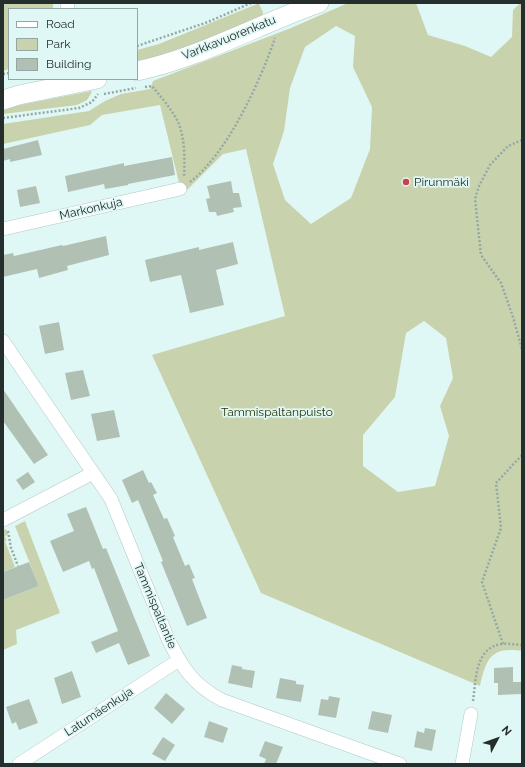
<!DOCTYPE html>
<meta charset="utf-8">
<style>
body{margin:0}
#map{position:relative;width:525px;height:767px;overflow:hidden;background:#e0f8f5;font-family:Raleway,sans-serif}
canvas{display:block}
.frame{position:absolute;inset:0;border:4px solid #252e2c;pointer-events:none}
.legend{position:absolute;left:8px;top:8px;width:130px;height:72px;box-sizing:border-box;background:#e0f8f5;border:1px solid #95a7a5;margin:0;padding:5px 7px;list-style:none;font-size:12px;color:#252e2c}
.legend li{display:flex;align-items:center;gap:8px;height:20px}
.legend b{width:20px;border:1px solid #95a7a5}
.north{position:absolute;left:477px;top:719px;width:40px;height:40px;-webkit-text-stroke:3px #e0f8f5;paint-order:stroke;rotate:49deg;font-size:11px;font-weight:700;line-height:16px;text-align:center;color:#252e2c}
.north::after{content:'';display:block;margin:auto;width:14px;height:18px;background:#252e2c;clip-path:polygon(50% 0,100% 100%,50% 72%,0 100%)}
</style>
<div id="map">
<canvas width="525" height="767"></canvas>
<div class="frame"></div>
<ul class="legend">
<li><b style="height:5px;background:#fff"></b>Road</li>
<li><b style="height:11px;background:#c8d3ad"></b>Park</li>
<li><b style="height:11px;background:#b0c1b4"></b>Building</li>
</ul>
<div class="north">N</div>
</div>
<script>
const ctx = document.querySelector('canvas').getContext('2d');
ctx.lineJoin = 'round';
function fillPath(path, color) { ctx.fillStyle = color; ctx.fill(path, 'evenodd'); }
function strokePath(path, color, width, dash) { ctx.strokeStyle = color; ctx.lineWidth = width; ctx.lineCap = dash ? 'butt' : 'round'; ctx.setLineDash(dash || []); ctx.stroke(path); }
function write(font, color, halo, rows, align = 'center') {
  ctx.font = font + ' Raleway,sans-serif'; ctx.lineWidth = 3.5; ctx.setLineDash([]); ctx.textBaseline = 'middle'; ctx.strokeStyle = halo; ctx.fillStyle = color; for (const [text, x, y, turn = 0] of rows) {
    ctx.save(); ctx.translate(x, y); ctx.rotate((+turn || 0) * Math.PI / 180); ctx.textAlign = isNaN(turn) ? turn : align; if (halo) ctx.strokeText(text, 0, 0); ctx.fillText(text, 0, 0); ctx.restore();
  }
}
fillPath(new Path2D(`
 M3,3H53V9H9V69L3,71Z
 M348,3H416L428,35L465,46L491,57L512,37L513,10L520,3H522V651C491,646 486,659 480,686L261,593L152,355L285,316L246,149L223,154L182,195L160,105L102,115L90,125L3,144V124L89,111L105,101L121,94L150,89L153,81L291,28ZM336,26L355,36L353,67L372,107L370,149L351,198L311,224L285,200L273,164L284,131L290,88L305,47ZM424,321L446,338L453,378L440,406L449,436L435,486L398,492L363,466V435L395,397L406,333Z
 M257,4H259L263,12L262,16L187,47L160,56L137,61V50L159,44Z
 M91,91L92,92L87,100L77,105L3,114V110L10,107Z
 M25,521L60,613L16,630L17,644L3,650V600L39,586L15,526Z
 M6,529L8,535L5,536L7,541H5L15,567L3,572V530Z`), '#c8d3ad');
fillPath(new Path2D(`
 M38,140L42,155L10,162V159L3,161V149Z
 M172,157L175,175L128,184V185L105,189L104,184L68,192L65,176L124,163V166Z
 M231,181L233,193H239L242,207L233,208L234,212L217,216L216,212H209L206,199L210,198L207,186Z
 M36,186L40,203L20,207L17,190Z
 M106,236L109,255L67,266L68,270L39,278L37,269L3,277V255L13,253L14,256L62,245L63,246Z
 M233,242L238,264L216,270L224,305L190,313L181,275L150,282L145,260L199,247V250Z
 M59,322L64,350L45,354L39,326Z
 M83,370L90,396L71,400L65,373Z
 M3,389L48,455L34,464L3,421Z
 M114,410L120,437L97,441L91,414Z
 M143,470L149,483L151,482L157,493L153,495L164,519L167,518L175,536L173,537L185,566L189,564L195,578L192,579L207,618L187,626L170,584L161,562L163,561L138,500L132,503L122,480Z
 M28,472L35,482L23,490L16,480Z
 M86,507L103,549L106,548L150,656L128,665L119,643L96,653L91,642L118,631L94,568L92,569L89,561L63,572L50,541L74,531L67,514Z
 M29,562L39,586L3,600V572Z
 M232,665L242,667V669L255,671L252,688L228,683Z
 M513,667V682H521V694L498,695V683H494V668Z
 M72,671L81,697L62,704L54,678Z
 M280,678L296,681V684L304,685L301,702L276,698Z
 M166,693L185,709L172,724L154,708Z
 M329,696L340,698L336,718L318,715L321,699L328,700Z
 M29,699L38,723L19,730L16,722L12,724L6,707Z
 M372,711L392,715L388,733L368,729Z
 M209,721L228,728L223,743L204,737Z
 M425,728L436,730L432,751L414,747L417,731L424,733Z
 M163,737L175,745L165,761L152,754Z
 M265,741L283,747L276,764H264L266,759L259,756Z`), '#b0c1b4');
const street = new Path2D(`
 M67,3L68,9
 M3,229L180,189
 M3,341L111,499L168,639C182,667 193,685 222,700L400,764
 M3,520L93,473
 M19,764L179,660
 M462,764L471,714`);
const secondary = new Path2D(`
 M137,71C199,58 259,24 319,3
 M3,100L19,95L97,79`);
strokePath(street, '#b0c7c4', 14);
strokePath(secondary, '#b0c7c4', 20);
strokePath(new Path2D(`
 M137,46L208,22L251,3
 M3,74L9,73
 M145,87L152,86C161,97 171,108 178,122C185,138 185,160 184,177
 M104,94L136,88
 M3,118L79,108L92,102L98,94
 M522,140L508,146L490,165L479,186L475,199L481,255L501,283L513,317L522,349
 M190,182C227,154 260,82 275,38
 M8,531L11,548L18,566
 M503,644L482,582L501,528L496,483L522,455
 M473,701C476,680 475,646 503,644C509,643 516,645 522,645`), '#96a8a5', 2.5, [2, 2]);
strokePath(street, '#fff', 13);
strokePath(secondary, '#fff', 19);
for (const [x, y, r, color] of [
 [406,182,4,"#cf3f4b"]
]) { const dot = new Path2D(); dot.arc(x, y, r, 0, 2 * Math.PI); ctx.fillStyle = color; ctx.fill(dot); strokePath(dot, '#e0f8f5', 1.5); }
write('12px', '#252e2c', '#e0f8f5', [
 ["Varkkavuorenkatu",229,38,-22],
 ["Markonkuja",91,209,-13],
 ["Tammispaltantie",155,606,67],
 ["Latumäenkuja",99,712,-33]
]);
write('12px', '#252e2c', '#e0f8f5', [
 ["Pirunmäki",414,182]
], 'left');
write('12px', '#273003', '#e0f8f5', [
 ["Tammispaltanpuisto",277,412]
]);
</script>
